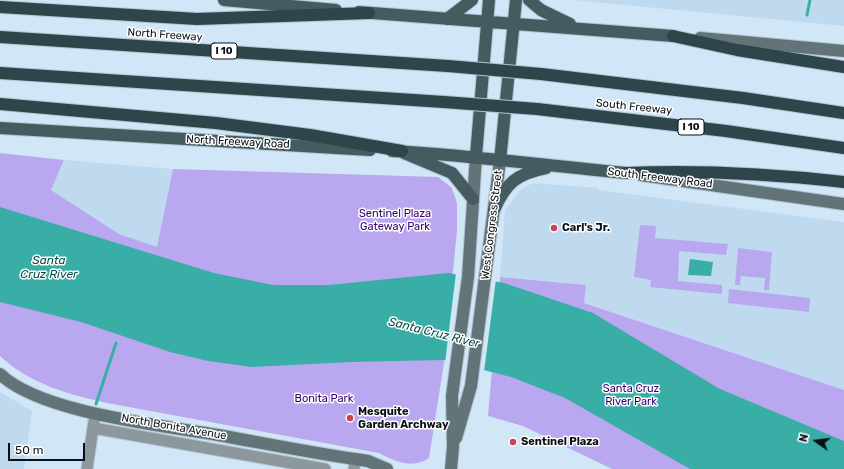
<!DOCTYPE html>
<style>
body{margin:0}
#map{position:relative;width:844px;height:469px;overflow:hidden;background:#d1e6f6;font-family:Rubik,sans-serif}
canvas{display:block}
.north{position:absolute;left:796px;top:421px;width:40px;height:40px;-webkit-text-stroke:3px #fff;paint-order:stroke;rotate:284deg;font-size:11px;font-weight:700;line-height:16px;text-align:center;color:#0a1116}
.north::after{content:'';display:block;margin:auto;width:14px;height:18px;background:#0a1116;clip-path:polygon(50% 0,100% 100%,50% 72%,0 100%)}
.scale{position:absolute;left:8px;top:443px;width:77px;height:18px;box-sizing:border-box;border:2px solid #0a1116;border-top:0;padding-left:5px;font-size:12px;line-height:14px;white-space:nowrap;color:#0a1116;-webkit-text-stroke:3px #fff;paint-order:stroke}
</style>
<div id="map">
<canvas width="844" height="469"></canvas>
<div class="north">N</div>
<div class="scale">50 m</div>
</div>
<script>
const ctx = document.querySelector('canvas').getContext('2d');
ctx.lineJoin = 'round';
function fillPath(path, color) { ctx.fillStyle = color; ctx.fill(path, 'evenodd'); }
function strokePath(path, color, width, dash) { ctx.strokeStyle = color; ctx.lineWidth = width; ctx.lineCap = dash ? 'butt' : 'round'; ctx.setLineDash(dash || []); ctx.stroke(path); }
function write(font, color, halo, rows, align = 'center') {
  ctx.font = font + ' Rubik,sans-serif'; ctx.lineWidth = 3; ctx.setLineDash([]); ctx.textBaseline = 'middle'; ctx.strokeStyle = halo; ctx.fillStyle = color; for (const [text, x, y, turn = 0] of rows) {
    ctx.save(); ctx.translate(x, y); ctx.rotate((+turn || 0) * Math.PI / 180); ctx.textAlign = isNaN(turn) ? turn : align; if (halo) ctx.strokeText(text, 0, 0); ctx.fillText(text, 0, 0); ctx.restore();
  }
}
fillPath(new Path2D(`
 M573,0H844V26Z
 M64,160L173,169L158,248L119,234L51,190Z
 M533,183L598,188V190L844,222V390L583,303L586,285L500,277L505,210L520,190Z
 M0,392L32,411L24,469H0Z`), '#bfdaef');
fillPath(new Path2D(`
 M0,153L64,160L51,190L119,234L157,247L173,169L438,177L452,188L457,203V230L444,363L429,458C414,469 395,462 379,453L107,403C67,394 30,384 0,356Z
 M640,225L656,226L655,238L728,244L726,255L679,251L678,281L722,285V294L650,287L651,280L634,277Z
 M738,248L772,252L769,290H764L765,278L741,276L740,285H735Z
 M500,277L586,285L584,303L844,390V469H612L523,426L488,416Z
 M729,289L810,298L809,312L728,303Z`), '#b9a7f0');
fillPath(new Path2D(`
 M0,207L214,273L273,285H329L448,273L504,283L593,313L720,389L844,441V469H690L565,398L511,377L444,360L351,362L252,367L208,361L170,352L81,322L0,302Z
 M690,259L713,262L711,276L688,275Z`), '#39aea7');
fillPath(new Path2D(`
 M456,273L496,279L484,372L445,363Z`), '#d1e6f6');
strokePath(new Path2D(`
 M807,15L810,0
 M96,404L116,343`), '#39aea7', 3);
const street = new Path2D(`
 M93,428L325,469
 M87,469L94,421
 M354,469L355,459`);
const secondary = new Path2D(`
 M700,38L844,51
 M641,175L844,204
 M0,374C41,413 161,425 218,435C268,444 317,454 368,461L387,469
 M456,438L471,386L500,161
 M451,469L453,447L452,396L468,277L476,156`);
const primary = new Path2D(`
 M224,0L336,10
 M529,0L541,10L570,24
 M359,12L673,36
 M447,19L472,0
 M0,128L370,150
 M392,151C470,155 548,166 626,173
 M404,153L452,173L473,199
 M476,156L489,0
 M500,161L516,0
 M494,210C506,183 516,174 546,168`);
const highway = new Path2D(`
 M0,7L197,19L369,13
 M673,36L737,50L844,67
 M0,37L448,66
 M0,73L444,102
 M541,74L743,98L844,113
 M0,104L216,123L310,135L402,151
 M537,109L726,131L844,148
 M626,173C698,170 772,174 844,182`);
strokePath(street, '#b1c4d2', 13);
strokePath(secondary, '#b1c4d2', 14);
strokePath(primary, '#b1c4d2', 14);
strokePath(highway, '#b1c4d2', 14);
strokePath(street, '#8c989b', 11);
strokePath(secondary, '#637478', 12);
strokePath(primary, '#465b60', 12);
strokePath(highway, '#2d454b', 12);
const highwayBridge = new Path2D(`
 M448,66L541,74
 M444,102L537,109`);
strokePath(highwayBridge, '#b1c4d2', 14, []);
strokePath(highwayBridge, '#2d454b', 12);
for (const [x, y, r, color] of [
 [554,228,4,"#cf3f58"],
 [350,418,4,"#cf3f58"],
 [513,442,4,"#cf3f58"]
]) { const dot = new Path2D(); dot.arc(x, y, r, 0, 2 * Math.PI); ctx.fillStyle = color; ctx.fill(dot); strokePath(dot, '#fff', 1.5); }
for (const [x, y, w] of [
 [224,51,26],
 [691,127,26]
]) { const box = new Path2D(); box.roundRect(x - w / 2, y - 8, w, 16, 3); ctx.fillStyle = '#fff'; ctx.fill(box); strokePath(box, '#0a1116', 1); }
write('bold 10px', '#0a1116', null, [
 ["I 10",224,51],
 ["I 10",691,127]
]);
write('11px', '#0a1116', '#fff', [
 ["North Freeway",165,35,4],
 ["South Freeway",634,107,6],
 ["North Freeway Road",238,142,3],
 ["South Freeway Road",660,178,7],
 ["West Congress Street",492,225,-83],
 ["North Bonita Avenue",174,427,10]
]);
write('11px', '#36006e', '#fff', [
 ["Sentinel Plaza",395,214],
 ["Gateway Park",395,227],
 ["Santa Cruz",631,389],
 ["River Park",631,402],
 ["Bonita Park",324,399]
]);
write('bold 11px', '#0a1116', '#fff', [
 ["Carl's Jr.",562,228],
 ["Mesquite",358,412],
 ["Garden Archway",358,425],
 ["Sentinel Plaza",521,442]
], 'left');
write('italic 12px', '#064d49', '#fff', [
 ["Santa",49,261],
 ["Cruz River",49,275],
 ["Santa Cruz River",434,333,14]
]);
</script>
